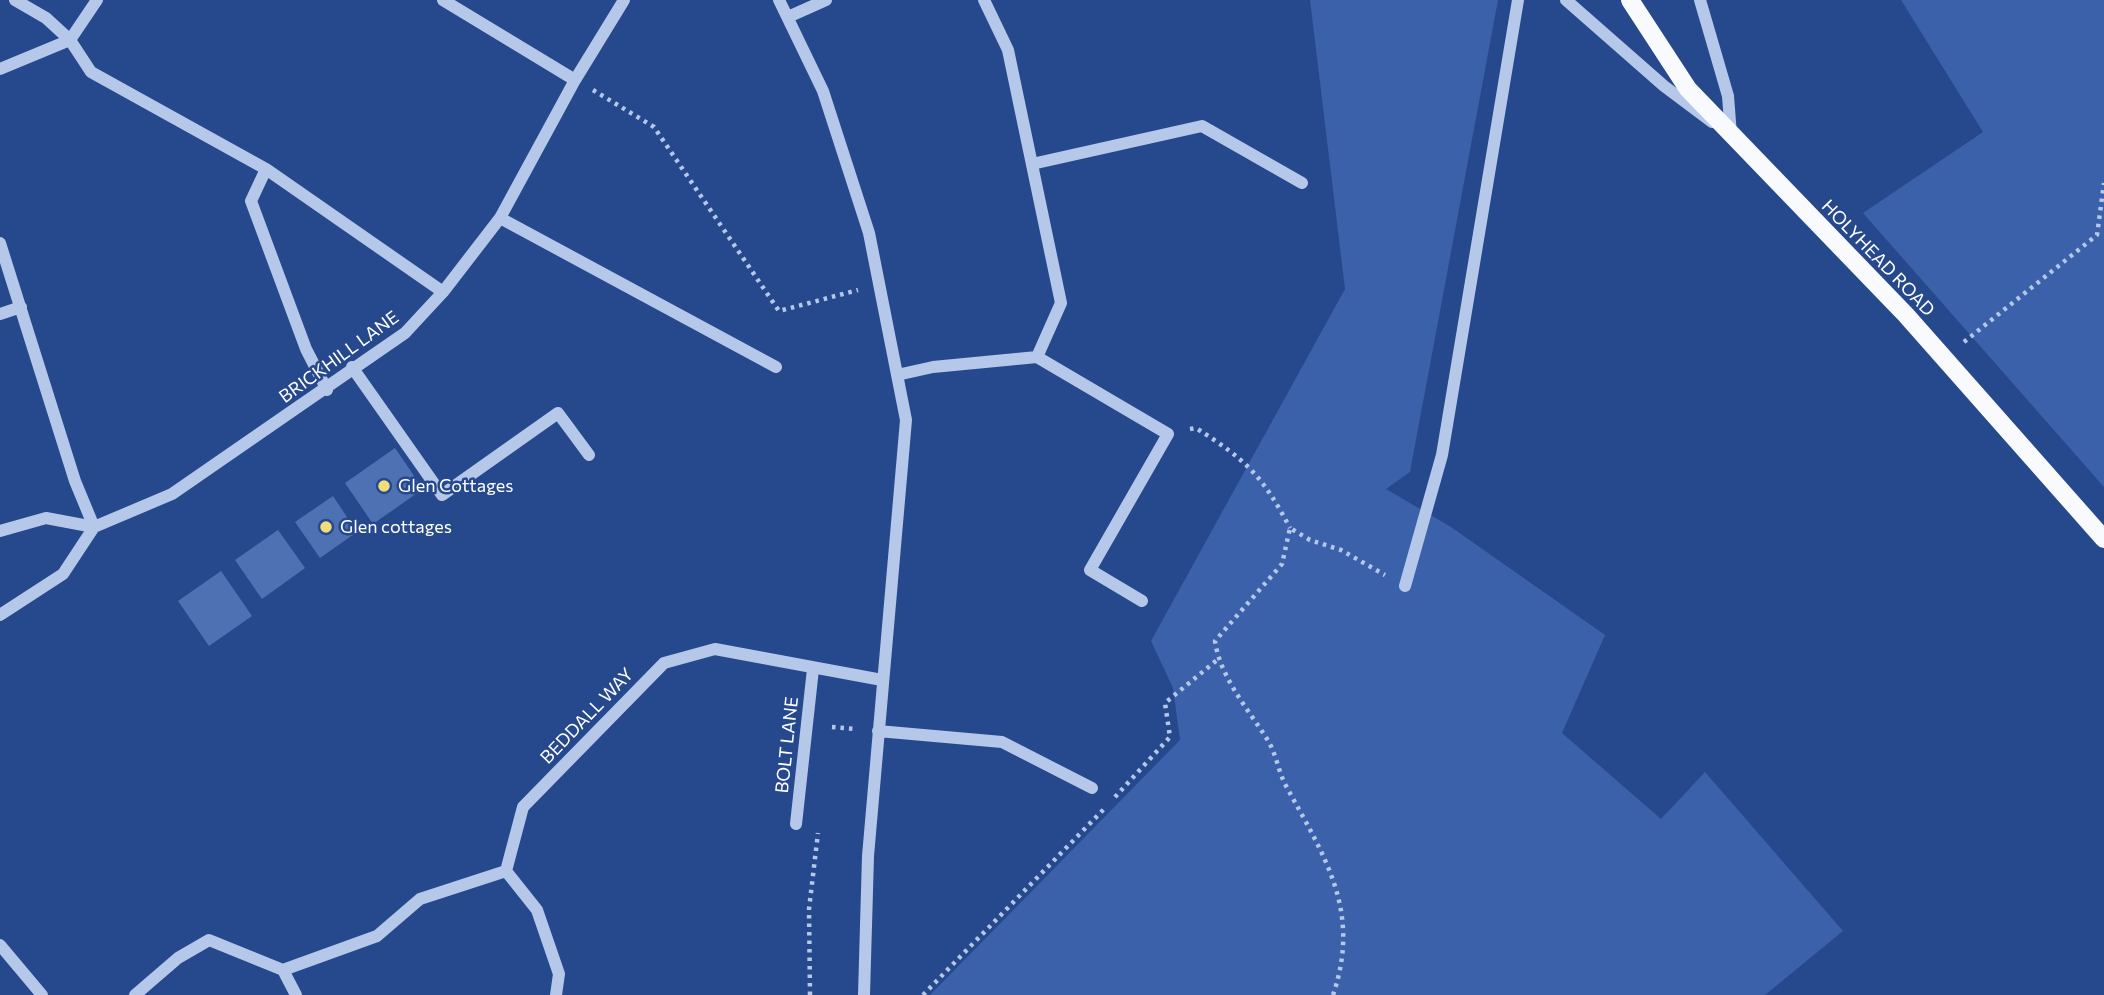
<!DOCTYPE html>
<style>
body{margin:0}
canvas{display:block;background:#26488c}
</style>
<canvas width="2104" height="995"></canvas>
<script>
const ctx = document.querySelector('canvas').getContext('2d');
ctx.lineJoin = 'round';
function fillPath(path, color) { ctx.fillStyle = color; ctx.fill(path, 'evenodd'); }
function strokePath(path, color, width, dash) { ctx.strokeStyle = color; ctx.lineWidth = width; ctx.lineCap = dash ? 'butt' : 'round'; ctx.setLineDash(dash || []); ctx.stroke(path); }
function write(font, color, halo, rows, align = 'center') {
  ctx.font = font + ' Commissioner,sans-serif'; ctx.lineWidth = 5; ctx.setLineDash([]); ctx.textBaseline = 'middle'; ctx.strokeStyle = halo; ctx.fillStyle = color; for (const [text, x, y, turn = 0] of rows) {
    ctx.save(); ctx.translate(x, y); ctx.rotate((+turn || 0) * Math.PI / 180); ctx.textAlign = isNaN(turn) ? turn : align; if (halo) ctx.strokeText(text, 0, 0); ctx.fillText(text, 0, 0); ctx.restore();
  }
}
fillPath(new Path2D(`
 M1310,0H1498L1410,472L1386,489L1451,527L1605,635L1562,733L1661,819L1705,772L1843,931L1765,995H930L1180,740L1173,688L1151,641L1345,289Z
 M1901,0H2104V487L1863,213L1983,132Z`), '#3a61a9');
fillPath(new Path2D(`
 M395,448L423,489L373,524L345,483Z
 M333,496L357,532L320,558L295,522Z
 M278,530L305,568L262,599L235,560Z
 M221,571L252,616L209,646L178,601Z`), '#4e71b3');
strokePath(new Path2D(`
 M593,90L654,127L779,311L858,290
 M1964,342L2097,235L2104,183
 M1190,429L1196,428C1246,460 1262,475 1290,528
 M832,727L856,729
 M1115,797L1170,737L1165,703L1217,660
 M810,995L809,909L818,833
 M923,995L1104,809
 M1333,995C1362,910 1324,856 1285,784C1278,770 1276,753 1267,739C1248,709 1220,677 1215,641L1282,564L1290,528L1310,540L1341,550L1385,575`), '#b5c8ea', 4.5, [3.5, 5]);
strokePath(new Path2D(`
 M15,0L46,18L70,40L91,72L266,169L443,292
 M443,0L575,80
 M779,0L823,91L869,233L906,420L868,856L864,995
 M1566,0L1664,86L1712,122
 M1700,0L1728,96L1731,135
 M788,17L826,0
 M70,40L97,0
 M0,69L70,40
 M1032,164L1202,126L1302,183
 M266,169L251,201L306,349L327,390
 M500,218L776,367
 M0,243L75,481L94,527
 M0,314L21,307
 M1037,357L1168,434L1090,570L1142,601
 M352,367L442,495L558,413L589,455
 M897,375L933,367L1037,357L1061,303L1008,50L984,0
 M0,531L46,518L94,527L172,494L405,333L443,292L500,218L575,80L624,0
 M1405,586L1442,455L1518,0
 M0,615L63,574L94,527
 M878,731L1002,742L1092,788
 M796,824L813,669
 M0,945L42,995
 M283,970L296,995
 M135,995L178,958L209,940L283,970L377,936L420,899L506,871
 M556,995L559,974L537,910L506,871L523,807L664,663L715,649L882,680`), '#b5c8ea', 12);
strokePath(new Path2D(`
 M1630,0L1688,89L1906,315L2104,539`), '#f9fafe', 18);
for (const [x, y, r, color] of [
 [384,486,7,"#f4dc7a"],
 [326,527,7,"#f4dc7a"]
]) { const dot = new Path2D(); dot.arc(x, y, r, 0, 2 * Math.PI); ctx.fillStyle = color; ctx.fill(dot); strokePath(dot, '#26488c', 2.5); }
write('18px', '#fff', '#26488c', [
 ["HOLYHEAD ROAD",1878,258,46],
 ["BRICKHILL LANE",339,357,-36],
 ["BEDDALL WAY",587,716,-46],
 ["BOLT LANE",787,745,-84]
]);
write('18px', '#fff', '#26488c', [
 ["Glen Cottages",398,486],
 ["Glen cottages",340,527]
], 'left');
</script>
